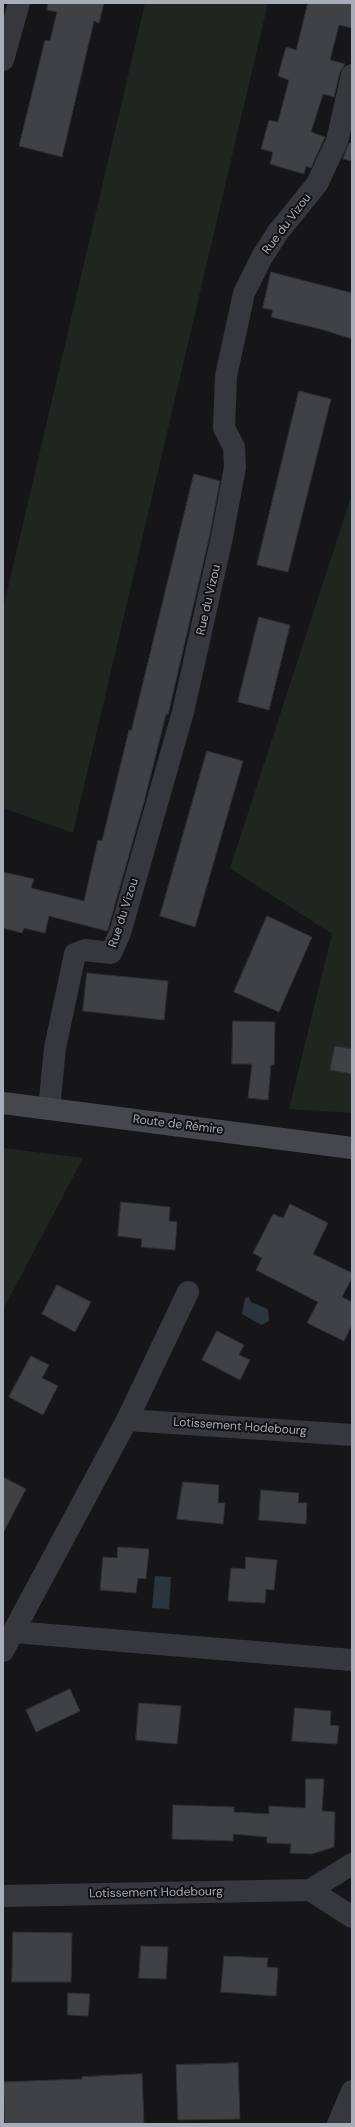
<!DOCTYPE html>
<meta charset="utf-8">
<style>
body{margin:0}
#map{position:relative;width:355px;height:2127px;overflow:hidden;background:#161618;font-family:"DM Sans",sans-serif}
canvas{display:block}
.frame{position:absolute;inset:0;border:4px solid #a8adb8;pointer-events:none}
</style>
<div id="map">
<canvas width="355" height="2127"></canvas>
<div class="frame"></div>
</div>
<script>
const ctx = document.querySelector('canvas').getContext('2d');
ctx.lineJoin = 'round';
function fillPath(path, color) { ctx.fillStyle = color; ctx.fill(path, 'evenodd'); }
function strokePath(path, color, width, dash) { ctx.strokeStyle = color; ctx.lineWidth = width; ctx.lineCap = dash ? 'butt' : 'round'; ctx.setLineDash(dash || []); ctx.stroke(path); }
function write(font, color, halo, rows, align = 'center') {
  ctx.font = font + ' "DM Sans",sans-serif'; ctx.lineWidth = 4; ctx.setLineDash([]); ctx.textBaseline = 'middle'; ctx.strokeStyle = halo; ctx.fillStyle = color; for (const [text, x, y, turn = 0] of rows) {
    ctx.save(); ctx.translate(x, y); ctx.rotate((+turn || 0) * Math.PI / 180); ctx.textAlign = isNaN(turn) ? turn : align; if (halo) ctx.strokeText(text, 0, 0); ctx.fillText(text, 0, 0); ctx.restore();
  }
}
fillPath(new Path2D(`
 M145,3H268L73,833L3,808V609Z
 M352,494V1113L289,1109L332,934L230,868Z
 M3,1148L83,1158L3,1310Z`), '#1e261f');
fillPath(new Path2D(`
 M249,1297L251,1302L268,1309L269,1321L261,1325L242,1314L245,1298Z
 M155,1576L171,1577L169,1609L152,1608Z`), '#2c353c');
const building = new Path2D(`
 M48,3H104L99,23L94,21L62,157L19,146L45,40L50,41L57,12L47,10Z
 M308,3H352V28L339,25L330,60L345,64L340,72L334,97L323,94L311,132L325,137L311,168L306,166L304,174L270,164L273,152L261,149L269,120L278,122L289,80L278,76L286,47L296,50Z
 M349,143H352V161L343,159Z
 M271,272L352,293V339L324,330L271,317L273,310L263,308Z
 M299,391L331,399L288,572L257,565Z
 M194,474L220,481L210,534L168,715L166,714L144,802L108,929L107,931L49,916L45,933L24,928L22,933L3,928V872L34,879L31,888L84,901L98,840L102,841L129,730L131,731Z
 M259,617L290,625L269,710L238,702Z
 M207,751L243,761L195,927L160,916Z
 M267,916L312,937L279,1012L234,992Z
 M87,973L168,981L164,1020L83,1011Z
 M233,1021L275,1022L274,1065H271L268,1100L248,1098L252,1064H232Z
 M335,1046L352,1049V1074L330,1070Z
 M121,1202L170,1207L169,1221L177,1222L175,1250L141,1247L142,1239L118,1236Z
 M290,1204L328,1223L313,1254L352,1273V1278L342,1297L352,1302V1325L344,1341L307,1323L318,1302L256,1270L262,1258L253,1253L273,1214L283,1218Z
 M57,1285L91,1302L75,1332L42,1314Z
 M217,1331L244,1345L239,1355L250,1360L240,1380L202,1360Z
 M31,1356L49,1365L42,1378L58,1386L43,1415L9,1397Z
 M3,1477L26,1489L3,1533Z
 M183,1482L219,1485L218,1503H225L223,1524L177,1519Z
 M261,1490L299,1493L298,1503H307L306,1524L259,1520Z
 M118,1547L149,1549L146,1579L138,1578L136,1593L100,1590L103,1557L117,1558Z
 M246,1557L277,1560L274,1590L266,1589L265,1603L228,1601L231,1568L245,1569Z
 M70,1689L80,1711L36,1732L26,1710Z
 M139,1703L181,1706L177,1744L136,1740Z
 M295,1708L331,1711L330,1725L339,1726L337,1744L292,1741Z
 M306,1779H324L322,1811L335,1812L334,1847L312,1854L290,1853L291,1844L267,1843V1837L233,1834V1841L172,1839L173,1805L234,1807V1812L269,1814V1806L305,1808Z
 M13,1932L72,1933L71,1982H12Z
 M141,1946L168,1947L166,1979L139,1978Z
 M224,1956L268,1958L267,1967L278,1968L276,1996L221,1992Z
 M68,1993L90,1994L88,2016L68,2015Z
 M238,2063L240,2119L178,2120L176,2065Z
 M142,2074L144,2124H5L3,2082L82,2079V2077Z`);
fillPath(building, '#404145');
strokePath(building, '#303034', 1);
strokePath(new Path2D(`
 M3,60L19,3
 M49,1109L55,1048L75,954L85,950L111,953L120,933L183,712L222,537L235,467L234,447L224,428L226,376L244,293L262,257L278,232L317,184L337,141L352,75
 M127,1420L352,1435
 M14,1632L352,1660
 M3,1651L127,1420L188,1292
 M310,1890L352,1917
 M3,1896L310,1890L352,1864`), '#37383d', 22);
strokePath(new Path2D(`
 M338,2124L352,2091`), '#37383d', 22);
strokePath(new Path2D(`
 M3,1103L352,1148`), '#45474d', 22);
write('12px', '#a8adb8', '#111113', [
 ["Rue du Vizou",287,224,-53],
 ["Rue du Vizou",209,600,-77],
 ["Rue du Vizou",124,913,-72],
 ["Route de Rémire",178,1125,7],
 ["Lotissement Hodebourg",240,1427,4],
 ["Lotissement Hodebourg",156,1893,-1]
]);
</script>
